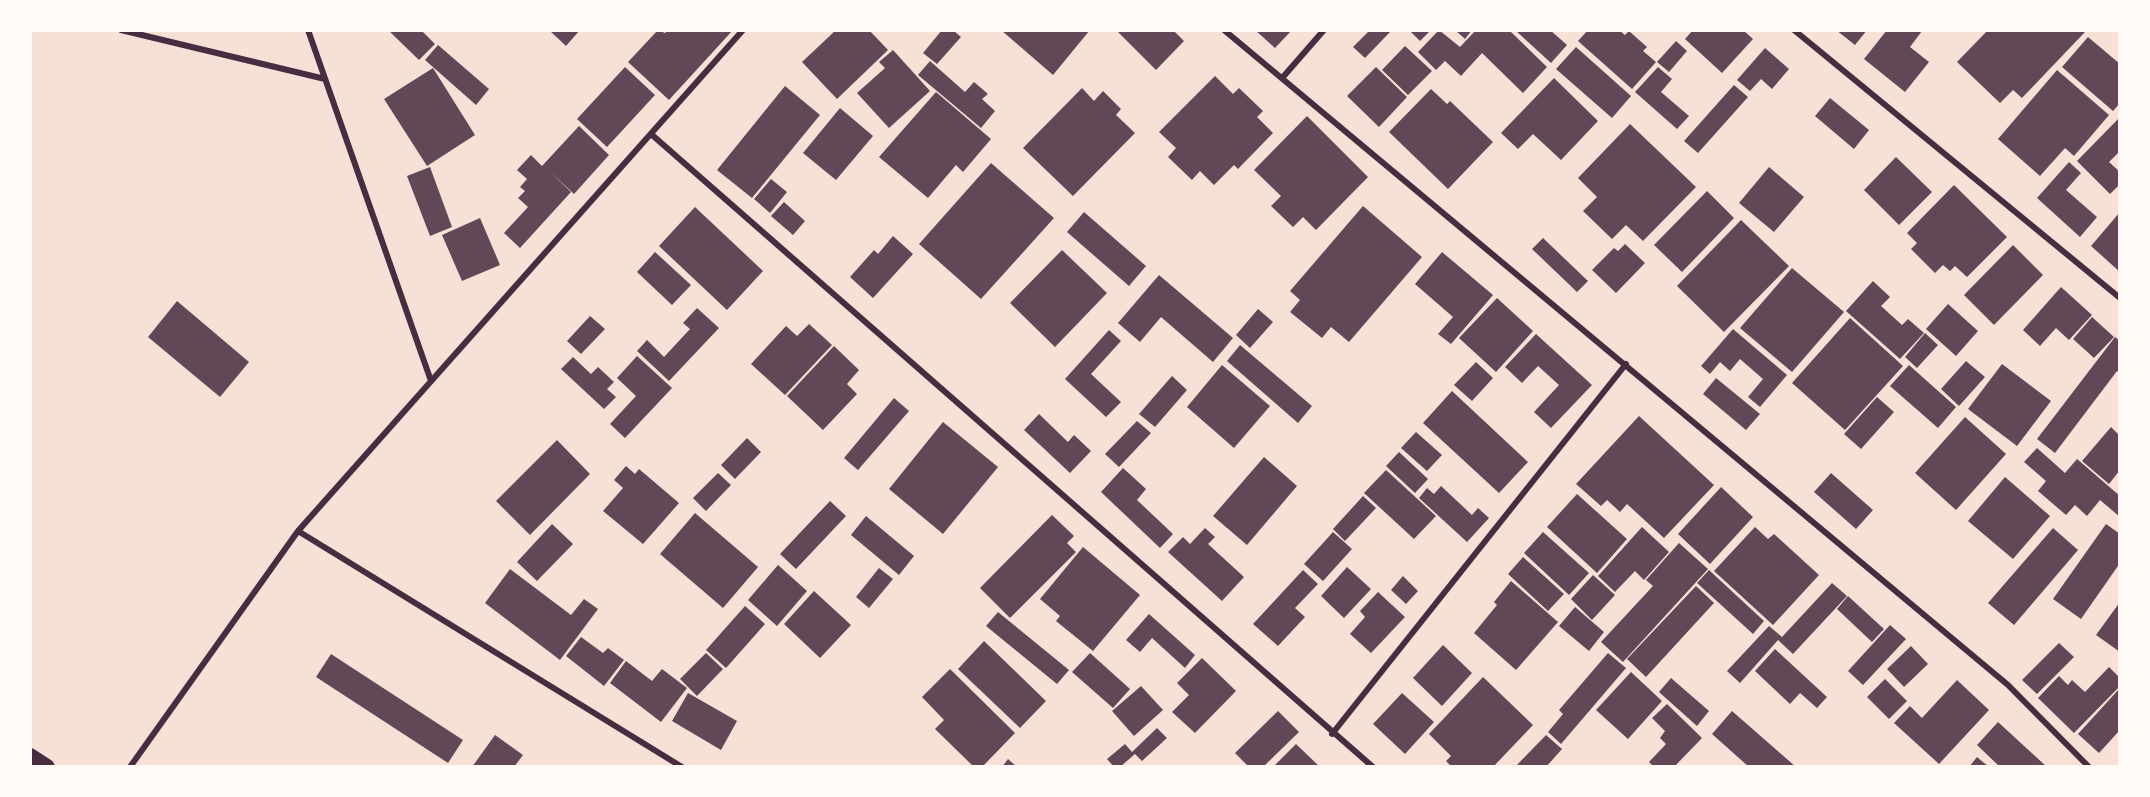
<!DOCTYPE html>
<style>
body{margin:0}
#map{position:relative;width:2150px;height:797px;overflow:hidden;background:#f7e1d7;font-family:"PT Serif",serif}
canvas{display:block}
.frame{position:absolute;inset:0;border:32px solid #fffaf5;pointer-events:none}
</style>
<div id="map">
<canvas width="2150" height="797"></canvas>
<div class="frame"></div>
</div>
<script>
const ctx = document.querySelector('canvas').getContext('2d');
ctx.lineJoin = 'round';
function fillPath(path, color) { ctx.fillStyle = color; ctx.fill(path, 'evenodd'); }
function strokePath(path, color, width, dash) { ctx.strokeStyle = color; ctx.lineWidth = width; ctx.lineCap = dash ? 'butt' : 'round'; ctx.setLineDash(dash || []); ctx.stroke(path); }
fillPath(new Path2D(`
 M388,30H421L435,44L419,60Z
 M549,30H580L566,46Z
 M658,30L665,33L668,30H733L669,100L628,62Z
 M836,30H869L888,50L837,99L802,62Z
 M942,30H953L961,37L937,64L923,53Z
 M1001,30H1090L1053,75Z
 M1116,30H1173L1184,41L1156,70Z
 M1255,30H1292L1275,48Z
 M1370,30H1392L1365,58L1353,47Z
 M1409,30H1431L1420,41Z
 M1439,30L1460,47L1476,30H1509L1547,67L1523,93L1482,53L1461,76L1445,61L1436,70L1418,52Z
 M1455,30H1472L1465,39Z
 M1515,30H1550L1567,45L1551,63Z
 M1588,30H1619L1625,35L1629,31L1647,47L1643,51L1656,62L1632,89L1578,41Z
 M1693,30H1743L1753,39L1722,73L1685,39Z
 M1836,30H1867L1855,45Z
 M1887,30L1922,31L1910,47L1929,62L1905,92L1864,59Z
 M1988,30H2083L2085,32L2022,98L2013,90L2000,103L1957,62Z
 M2088,37L2120,64V103L2113,111L2062,67Z
 M1676,41L1687,51L1669,72L1657,62Z
 M438,45L489,89L476,105L425,60Z
 M1405,46L1432,71L1408,95L1382,70Z
 M1576,47L1631,96L1612,118L1556,69Z
 M1765,48L1789,69L1772,89L1761,79L1750,91L1737,80Z
 M893,50L930,91L889,128L857,93L885,68L879,62Z
 M930,61L965,92L974,82L988,94L982,99L995,111L981,128L918,75Z
 M625,67L655,95L607,147L577,119Z
 M1376,67L1407,97L1379,127L1347,96Z
 M1658,67L1672,79L1661,92L1689,116L1677,129L1635,92Z
 M433,68L475,135L427,166L384,99Z
 M2057,70L2109,115L2074,156L2065,148L2040,176L1998,139Z
 M1215,76L1233,94L1239,88L1263,111L1257,117L1273,133L1238,169L1234,165L1214,185L1200,171L1192,180L1168,157L1176,148L1159,132Z
 M1554,78L1598,121L1561,160L1533,134L1518,149L1501,133Z
 M1734,85L1748,97L1698,153L1684,141Z
 M785,86L820,115L752,198L717,170Z
 M1082,88L1094,101L1103,91L1121,109L1116,115L1135,133L1073,196L1023,148Z
 M1431,89L1447,104L1450,101L1493,142L1448,189L1389,132Z
 M936,92L991,139L963,172L956,165L928,198L879,157Z
 M1830,98L1869,130L1854,149L1815,116Z
 M840,108L873,136L836,180L803,153Z
 M1307,116L1368,177L1316,230L1303,217L1293,227L1271,206L1281,196L1254,170Z
 M2120,117V151L2109,162L2120,172V184L2110,194L2077,161Z
 M1630,124L1696,187L1643,241L1626,225L1612,239L1583,211L1597,197L1578,178Z
 M579,126L609,155L574,194L549,171L571,192L520,248L504,233L528,207L518,198L525,191L520,187L527,179L517,170L531,155L542,166Z
 M1896,157L1932,192L1899,225L1864,190Z
 M2069,162L2081,173L2066,190L2097,217L2080,237L2037,198Z
 M991,163L1054,218L981,299L919,244Z
 M430,167L452,227L430,236L407,176Z
 M1769,167L1804,197L1774,232L1739,203Z
 M771,179L787,192L770,213L754,199Z
 M1954,185L2007,237L1967,277L1955,266L1950,271L1943,265L1935,273L1911,249L1917,243L1907,233Z
 M1707,191L1734,218L1682,272L1654,245Z
 M784,202L805,221L793,235L771,216Z
 M1363,206L1422,257L1349,342L1331,327L1322,338L1290,312L1300,300L1290,291Z
 M695,207L763,271L727,310L659,246Z
 M1084,212L1146,266L1129,286L1067,232Z
 M2120,212V272L2091,246Z
 M480,218L500,265L462,281L442,235Z
 M1741,220L1789,266L1724,332L1677,286Z
 M893,236L913,254L873,298L850,277L874,250L878,254Z
 M1543,238L1588,281L1577,292L1532,249Z
 M1625,244L1645,263L1616,293L1592,270L1614,248L1618,251Z
 M2013,245L2043,275L1994,325L1964,295Z
 M1062,250L1107,293L1055,347L1010,303Z
 M655,252L691,285L672,305L637,272Z
 M1442,252L1493,295L1451,344L1438,334L1453,317L1415,284Z
 M1792,268L1844,312L1792,372L1740,328Z
 M1159,275L1233,338L1213,362L1161,317L1140,342L1118,323Z
 M1873,281L1890,297L1881,306L1902,325L1908,319L1924,333L1900,359L1846,311Z
 M2061,287L2092,315L2069,340L2056,328L2040,346L2023,330Z
 M1497,298L1533,331L1496,372L1459,338Z
 M177,301L249,362L220,397L148,337Z
 M1948,304L1978,331L1956,356L1926,329Z
 M697,308L719,328L669,381L637,351L647,340L664,357L690,329L683,323Z
 M1258,309L1273,322L1250,348L1236,335Z
 M590,316L605,329L581,354L567,341Z
 M2092,317L2114,337L2094,358L2073,339Z
 M1850,318L1903,366L1845,430L1792,383Z
 M809,324L832,345L785,395L751,364L786,326L797,336Z
 M1733,329L1787,375L1760,407L1748,397L1763,379L1740,359L1730,371L1720,362L1710,374L1701,366Z
 M1109,330L1121,341L1091,374L1121,402L1106,417L1065,379Z
 M1925,333L1938,345L1917,368L1905,357Z
 M1536,334L1592,385L1551,428L1534,412L1559,385L1538,366L1522,383L1505,367Z
 M2115,337L2120,341V373L2117,371L2055,453L2037,439Z
 M1240,345L1312,406L1298,423L1227,361Z
 M834,346L859,370L847,384L857,394L823,430L787,396Z
 M637,356L672,388L625,438L610,424L636,396L617,378Z
 M573,357L591,374L598,367L614,382L607,389L616,397L604,409L561,369Z
 M1966,361L1985,377L1959,406L1941,389Z
 M1476,362L1493,378L1472,401L1454,385Z
 M2002,364L2051,401L2017,446L1968,409Z
 M1222,365L1270,406L1234,448L1187,407Z
 M1909,365L1956,407L1938,428L1890,386Z
 M1172,376L1187,390L1155,427L1139,414Z
 M1716,378L1760,414L1746,430L1703,394Z
 M1452,391L1528,462L1499,493L1423,423Z
 M1877,397L1894,412L1861,449L1844,434Z
 M894,398L909,411L858,470L844,458Z
 M1039,414L1068,442L1074,435L1091,451L1070,473L1024,430Z
 M1639,416L1714,485L1664,538L1627,504L1620,512L1607,500L1601,506L1576,484Z
 M1965,417L2006,454L1956,510L1915,473Z
 M1137,421L1151,433L1119,467L1105,454Z
 M943,422L998,467L943,534L889,489Z
 M2111,427L2120,436V470L2109,484L2082,461Z
 M1416,432L1442,455L1427,471L1401,448Z
 M747,438L761,452L735,479L721,465Z
 M557,440L590,474L530,535L496,501Z
 M2037,448L2065,473L2077,459L2120,496V517L2100,500L2087,516L2075,505L2066,515L2038,491L2046,481L2024,462Z
 M1399,452L1428,479L1415,493L1386,466Z
 M1264,457L1297,486L1247,545L1213,516Z
 M626,466L635,474L639,469L679,503L643,544L603,511L623,488L614,480Z
 M1123,468L1146,489L1137,500L1173,534L1160,548L1101,492Z
 M1386,470L1436,516L1414,539L1364,493Z
 M718,473L731,485L706,511L693,498Z
 M1831,473L1873,510L1856,529L1814,492Z
 M2005,477L2050,516L2013,559L1968,521Z
 M1441,486L1472,515L1478,508L1489,518L1467,542L1419,498L1427,488L1434,494Z
 M1721,487L1753,517L1710,564L1678,534Z
 M1577,494L1627,539L1597,573L1547,527Z
 M1363,496L1376,508L1345,541L1333,529Z
 M830,501L846,516L796,569L780,554Z
 M695,513L758,567L723,608L660,554Z
 M1052,515L1074,536L1067,543L1076,552L1010,618L980,588Z
 M866,516L914,556L899,575L851,535Z
 M552,524L573,544L537,581L517,562Z
 M2106,524L2120,534V563L2081,619L2053,599Z
 M1642,527L1669,552L1644,580L1635,571L1615,592L1598,576Z
 M1755,527L1768,539L1774,534L1819,575L1773,625L1714,571Z
 M1205,528L1215,537L1208,544L1244,577L1222,601L1168,552L1183,537L1190,544Z
 M2053,528L2078,550L2014,625L1988,603Z
 M1333,532L1352,549L1323,581L1304,564Z
 M1543,532L1589,573L1569,595L1524,553Z
 M1679,543L1708,569L1623,662L1601,642L1653,586L1646,580Z
 M1083,547L1140,595L1093,651L1056,621L1060,616L1040,599Z
 M1523,557L1564,594L1548,611L1508,574Z
 M778,565L807,591L777,626L748,600Z
 M1347,567L1371,589L1344,618L1321,596Z
 M879,568L893,579L869,608L856,597Z
 M510,569L571,615L584,599L598,609L560,660L485,603Z
 M1303,570L1318,584L1295,608L1305,617L1278,646L1253,624Z
 M1709,570L1764,621L1753,634L1697,583Z
 M1593,575L1615,595L1592,620L1571,599Z
 M1403,576L1418,591L1406,604L1391,590Z
 M1511,581L1558,622L1516,670L1474,633L1497,605L1494,602Z
 M1832,583L1847,596L1793,654L1778,640L1740,683L1727,671L1769,626L1782,637Z
 M1696,586L1714,603L1646,677L1627,659Z
 M814,591L851,625L820,658L784,624Z
 M1378,592L1405,617L1371,653L1350,634L1365,617L1360,611Z
 M1848,596L1884,629L1872,642L1837,609Z
 M2120,602V652L2096,635Z
 M745,606L765,624L726,668L706,650Z
 M1575,607L1604,632L1589,651L1559,626Z
 M998,612L1069,670L1057,684L986,626Z
 M1149,614L1195,655L1185,668L1152,638L1140,652L1126,640Z
 M1890,625L1906,639L1863,685L1848,671Z
 M581,637L603,653L608,648L624,660L604,686L566,656Z
 M984,641L1046,701L1020,728L958,669Z
 M2059,643L2074,657L2037,694L2022,680Z
 M1443,645L1472,673L1442,706L1413,678Z
 M1911,646L1928,664L1904,687L1887,669Z
 M1775,649L1827,697L1817,708L1800,693L1790,704L1755,671Z
 M706,653L723,669L697,696L680,679Z
 M1090,653L1130,689L1113,708L1072,672Z
 M1608,653L1626,668L1561,744L1548,732L1563,714L1559,710Z
 M331,654L463,740L448,763L316,677Z
 M1202,658L1236,691L1195,733L1172,712L1189,695L1177,683Z
 M626,661L652,681L662,669L687,688L661,722L610,683Z
 M2109,667L2120,678V686L2074,733L2038,698L2059,676L2068,685L2072,680L2085,692Z
 M950,669L1015,733L982,767H974L935,729L944,720L922,697Z
 M1631,672L1662,701L1628,739L1596,710Z
 M1483,677L1533,725L1493,767H1452L1446,761L1451,756L1429,734Z
 M1671,678L1709,711L1697,726L1659,692Z
 M1885,679L1907,701L1889,719L1867,697Z
 M1957,680L1989,710L1939,764L1894,723L1910,706L1922,718Z
 M1141,686L1163,710L1134,736L1112,711Z
 M2120,688V730L2099,753L2078,734Z
 M688,693L737,721L721,750L672,721Z
 M1402,693L1434,722L1405,754L1373,724Z
 M1667,704L1702,738L1674,767H1654L1649,762L1666,744L1660,738L1665,731L1652,718Z
 M1278,711L1299,732L1263,767H1249L1235,753Z
 M1732,711L1796,767H1749L1712,734Z
 M1998,722L2047,767H2000L1977,745Z
 M1157,728L1167,738L1142,761L1135,754L1120,767H1114L1107,759L1125,744L1132,752Z
 M495,735L523,755L514,767H472Z
 M1546,735L1562,749L1546,767H1515Z
 M1296,744L1320,767H1273Z
 M1977,757L1989,767H1969Z
 M1008,759L1017,767H1002Z`), '#644757');
strokePath(new Path2D(`
 M121,30L325,79
 M308,30L431,381
 M1224,30L2008,685L2089,767
 M1794,30L2120,298
 M1283,77L1324,30
 M651,134L1373,767
 M298,531L682,767
 M1332,734L1626,364
 M130,767L298,531L743,30`), '#4a2c40', 6);
strokePath(new Path2D(`
 M30,756L47,767`), '#4a2c40', 16);
</script>
